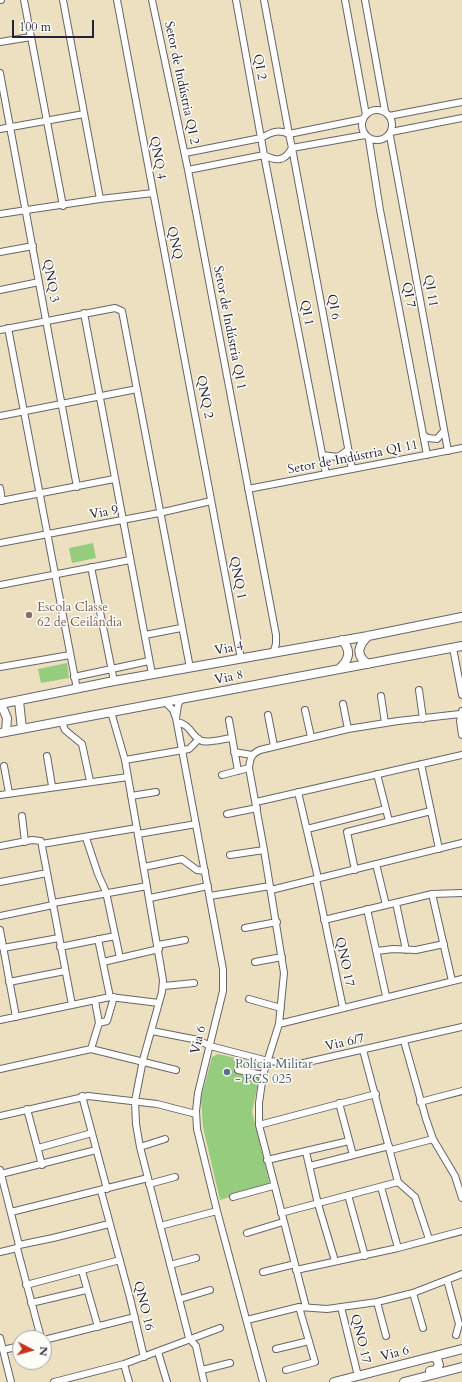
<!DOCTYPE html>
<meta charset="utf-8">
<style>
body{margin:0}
#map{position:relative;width:462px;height:1382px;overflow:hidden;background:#ede0c0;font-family:Cardo,serif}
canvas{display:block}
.north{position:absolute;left:12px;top:1330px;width:40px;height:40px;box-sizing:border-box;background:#fdfcf7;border:1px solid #a5a5ac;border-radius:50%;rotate:96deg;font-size:11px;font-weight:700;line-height:16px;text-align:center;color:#22223b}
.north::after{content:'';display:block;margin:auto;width:14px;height:18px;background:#c8321e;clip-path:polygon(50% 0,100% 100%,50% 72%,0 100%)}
.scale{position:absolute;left:12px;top:20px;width:82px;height:18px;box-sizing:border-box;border:2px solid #22223b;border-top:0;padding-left:5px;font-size:12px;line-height:14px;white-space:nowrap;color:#22223b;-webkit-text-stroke:3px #fdfcf7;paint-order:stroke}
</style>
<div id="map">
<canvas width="462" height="1382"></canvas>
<div class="north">N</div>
<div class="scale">100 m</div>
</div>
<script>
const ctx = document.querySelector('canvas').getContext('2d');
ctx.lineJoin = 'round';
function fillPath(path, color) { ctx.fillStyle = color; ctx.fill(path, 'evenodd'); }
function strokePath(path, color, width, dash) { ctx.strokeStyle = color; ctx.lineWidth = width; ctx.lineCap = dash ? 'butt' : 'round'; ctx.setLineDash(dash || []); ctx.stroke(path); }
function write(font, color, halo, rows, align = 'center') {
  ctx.font = font + ' Cardo,serif'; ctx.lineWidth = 3; ctx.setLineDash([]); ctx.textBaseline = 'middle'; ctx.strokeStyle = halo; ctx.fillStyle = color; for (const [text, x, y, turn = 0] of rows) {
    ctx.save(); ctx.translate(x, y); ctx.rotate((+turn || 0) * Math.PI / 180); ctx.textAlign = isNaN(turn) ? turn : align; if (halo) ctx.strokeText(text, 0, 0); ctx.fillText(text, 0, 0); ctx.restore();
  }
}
fillPath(new Path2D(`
 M93,543L96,558L72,563L69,548Z
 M67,663L69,678L41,683L38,669Z
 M218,1054L262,1064L252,1112L270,1185L220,1200L203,1127L201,1098L212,1057Z`), '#95cc7e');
const minor = new Path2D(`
 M0,0H1
 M24,0L63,206
 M63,0L100,199
 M117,0L241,659
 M152,0L188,170L276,635V644L273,653
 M264,0L289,134L363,119
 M345,0L366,115
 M365,0L385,111
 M0,42L31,37
 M0,73L77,487
 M362 125a15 15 0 1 1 30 0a15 15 0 1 1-30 0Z
 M389,116L462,102
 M0,129L84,114
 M391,132L462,118
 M390,136L448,451
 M369,140L380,210L427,455
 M185,153L261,138L236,0
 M188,170L264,155C277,162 285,161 292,148L289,134C278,129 272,132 261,138L264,155L326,474
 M0,214L100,199L153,193
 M0,252L33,246
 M0,290L39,282
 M84,313L152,674
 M8,328L77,689
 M0,330L115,308L122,311L190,668
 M0,416L137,389
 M423,435L428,438L437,439L444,431
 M322,455L338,457L348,450
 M352,469L292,148L365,135
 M0,488L2,501
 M248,489L462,448
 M0,501L114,479
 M0,543L159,513L211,501
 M91,567L114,681
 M0,585L130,560
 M145,635L181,628
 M453,648L462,695
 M0,667L70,655
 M74,677L149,661
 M419,690L423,719
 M381,696L385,723
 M165,702L173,710L176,718L223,969V991L198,1093L196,1111L197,1129L217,1211L263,1382
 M343,704L348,729
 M305,710L311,737
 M462,711L460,721L462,735
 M111,712L125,760L163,980L162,992L143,1060L135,1101L136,1124L140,1147L189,1338L196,1346L204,1382
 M268,715L274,746
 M176,718L178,705L181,699
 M229,720L238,771
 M62,722L65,730L82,744L90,781
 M177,722C192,725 191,737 202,741C210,743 223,739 231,738
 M234,752L252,755
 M47,756L52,786
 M125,760L189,749L199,739
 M421,764L439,849
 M4,766L9,793
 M377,774L389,821
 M222,775L249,768
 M298,792L318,878
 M0,795L128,777
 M131,796L156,792
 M256,802L462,755
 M227,814L257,808
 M22,816L25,842
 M307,829L386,809
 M138,834L196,824
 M86,838L98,874L106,892L120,958
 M42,844L137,828
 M0,846L32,840L41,841L72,1005
 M230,855L264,850
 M376,864L386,905
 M144,867L182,859L197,870L205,871
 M355,870L347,832L431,811
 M316,879L343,1008
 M0,882L47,873
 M271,890L462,843
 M432,894L452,981
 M210,896L270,886
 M150,898L208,886
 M53,903L147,886
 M396,903L406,950
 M367,909L386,996
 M0,916L53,905
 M324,920L432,894L462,893
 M245,928L277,922
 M0,930L16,1017
 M98,939L110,997
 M158,945L185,940
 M60,947L115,936
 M3,948L59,938
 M377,951L393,949L416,950L444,944
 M103,962L159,949
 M255,962L282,957
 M9,982L65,971
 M164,986L194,983
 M249,999L281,1008
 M0,1020L110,997L159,1003
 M99,1023L107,1021L114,997
 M279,1024L462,979
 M152,1031L198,1040L210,1046L268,1061L299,1064L462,1027
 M404,1041L426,1119L433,1139L455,1176L462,1198
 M91,1049L99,1023L95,1001
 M363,1050L398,1182L415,1197L429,1239
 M0,1069L91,1049L176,1070
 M238,1070L263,1075
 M82,1096L107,1189
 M420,1102L462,1091
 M339,1103L353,1155
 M27,1109L42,1165
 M0,1116L88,1096L157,1104L196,1114
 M259,1125L376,1094
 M140,1147L165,1139
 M38,1148L92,1133
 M391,1150L433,1139
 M306,1152L318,1204L335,1261
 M267,1160L349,1141
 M310,1166L389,1146
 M0,1170L19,1245
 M1,1174L96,1150
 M149,1184L175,1177
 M381,1187L398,1248
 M101,1191L130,1298L144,1357
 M348,1195L365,1256
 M233,1197L273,1186
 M11,1212L148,1178
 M281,1213L398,1182
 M160,1226L217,1211
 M247,1233L283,1222
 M17,1248L41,1338
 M0,1252L17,1248L19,1245L53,1238L109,1224
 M170,1265L196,1258
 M296,1270L398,1248L462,1231
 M82,1271L98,1327
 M263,1272L295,1264
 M447,1280L459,1324L456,1335
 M26,1285L120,1260
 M413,1293L423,1328
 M180,1299L210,1290
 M377,1302L386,1336
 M31,1303L86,1290
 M306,1307L259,1125V1103L263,1075L279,1024L284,973L264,850L249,768C250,759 251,754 260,750L348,729L398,721L460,714
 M341,1307L358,1376
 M247,1320L299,1307L327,1309L377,1302L413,1293L462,1274
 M0,1338L11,1382
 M44,1340L135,1317
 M276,1349L309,1341
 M3,1350L20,1346
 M158,1352L167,1382
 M124,1364L129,1382
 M202,1370L230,1363
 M286,1370L315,1362L299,1307
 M54,1382L124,1364L220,1328`);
const major = new Path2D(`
 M368,664C355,655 358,646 368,636
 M339,669C349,660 352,651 342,640
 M19,701L22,729
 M0,704L114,681L368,636L462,617
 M1,704L7,718L6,732
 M0,733L462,646
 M430,1371L436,1370L439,1365L437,1359L433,1357
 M334,1382L462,1349
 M404,1382L462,1367`);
strokePath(minor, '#69646a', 8);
strokePath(major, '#69646a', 10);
strokePath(minor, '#fff', 6);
strokePath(major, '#fff', 8);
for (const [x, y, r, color] of [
 [29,615,4,"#8d6e63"],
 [227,1072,4,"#5c6f8a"]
]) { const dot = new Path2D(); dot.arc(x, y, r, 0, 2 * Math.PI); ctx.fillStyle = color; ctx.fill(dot); strokePath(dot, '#fdfcf7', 1.5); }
write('13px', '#22223b', '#fdfcf7', [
 ["QI 2",259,67,80],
 ["Setor de Indústria QI 2",181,83,78],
 ["QNQ 4",157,158,80],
 ["QNQ",174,243,78],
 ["QNQ 3",50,281,80],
 ["QI 11",430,291,80],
 ["QI 7",408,295,79],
 ["QI 6",333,307,79],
 ["QI 1",306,313,79],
 ["Setor de Indústria QI 1",229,328,79],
 ["QNQ 2",204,397,79],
 ["Setor de Indústria QI 11",353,458,-11],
 ["Via 9",104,513,-10],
 ["QNQ 1",237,578,79],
 ["Via 4",229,649,-10],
 ["Via 8",229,678,-11],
 ["QNO 17",344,962,78],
 ["Via 6",199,1040,-76],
 ["Via 6/7",345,1043,-13],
 ["QNO 16",143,1306,76],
 ["QNO 17",360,1339,76],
 ["Via 6",395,1354,-14]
]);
write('13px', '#785e54', '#fdfcf7', [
 ["Escola Classe",37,608],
 ["62 de Ceilândia",37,623]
], 'left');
write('13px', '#4e5e75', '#fdfcf7', [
 ["Polícia Militar",235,1065],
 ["- PCS 025",235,1080]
], 'left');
</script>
